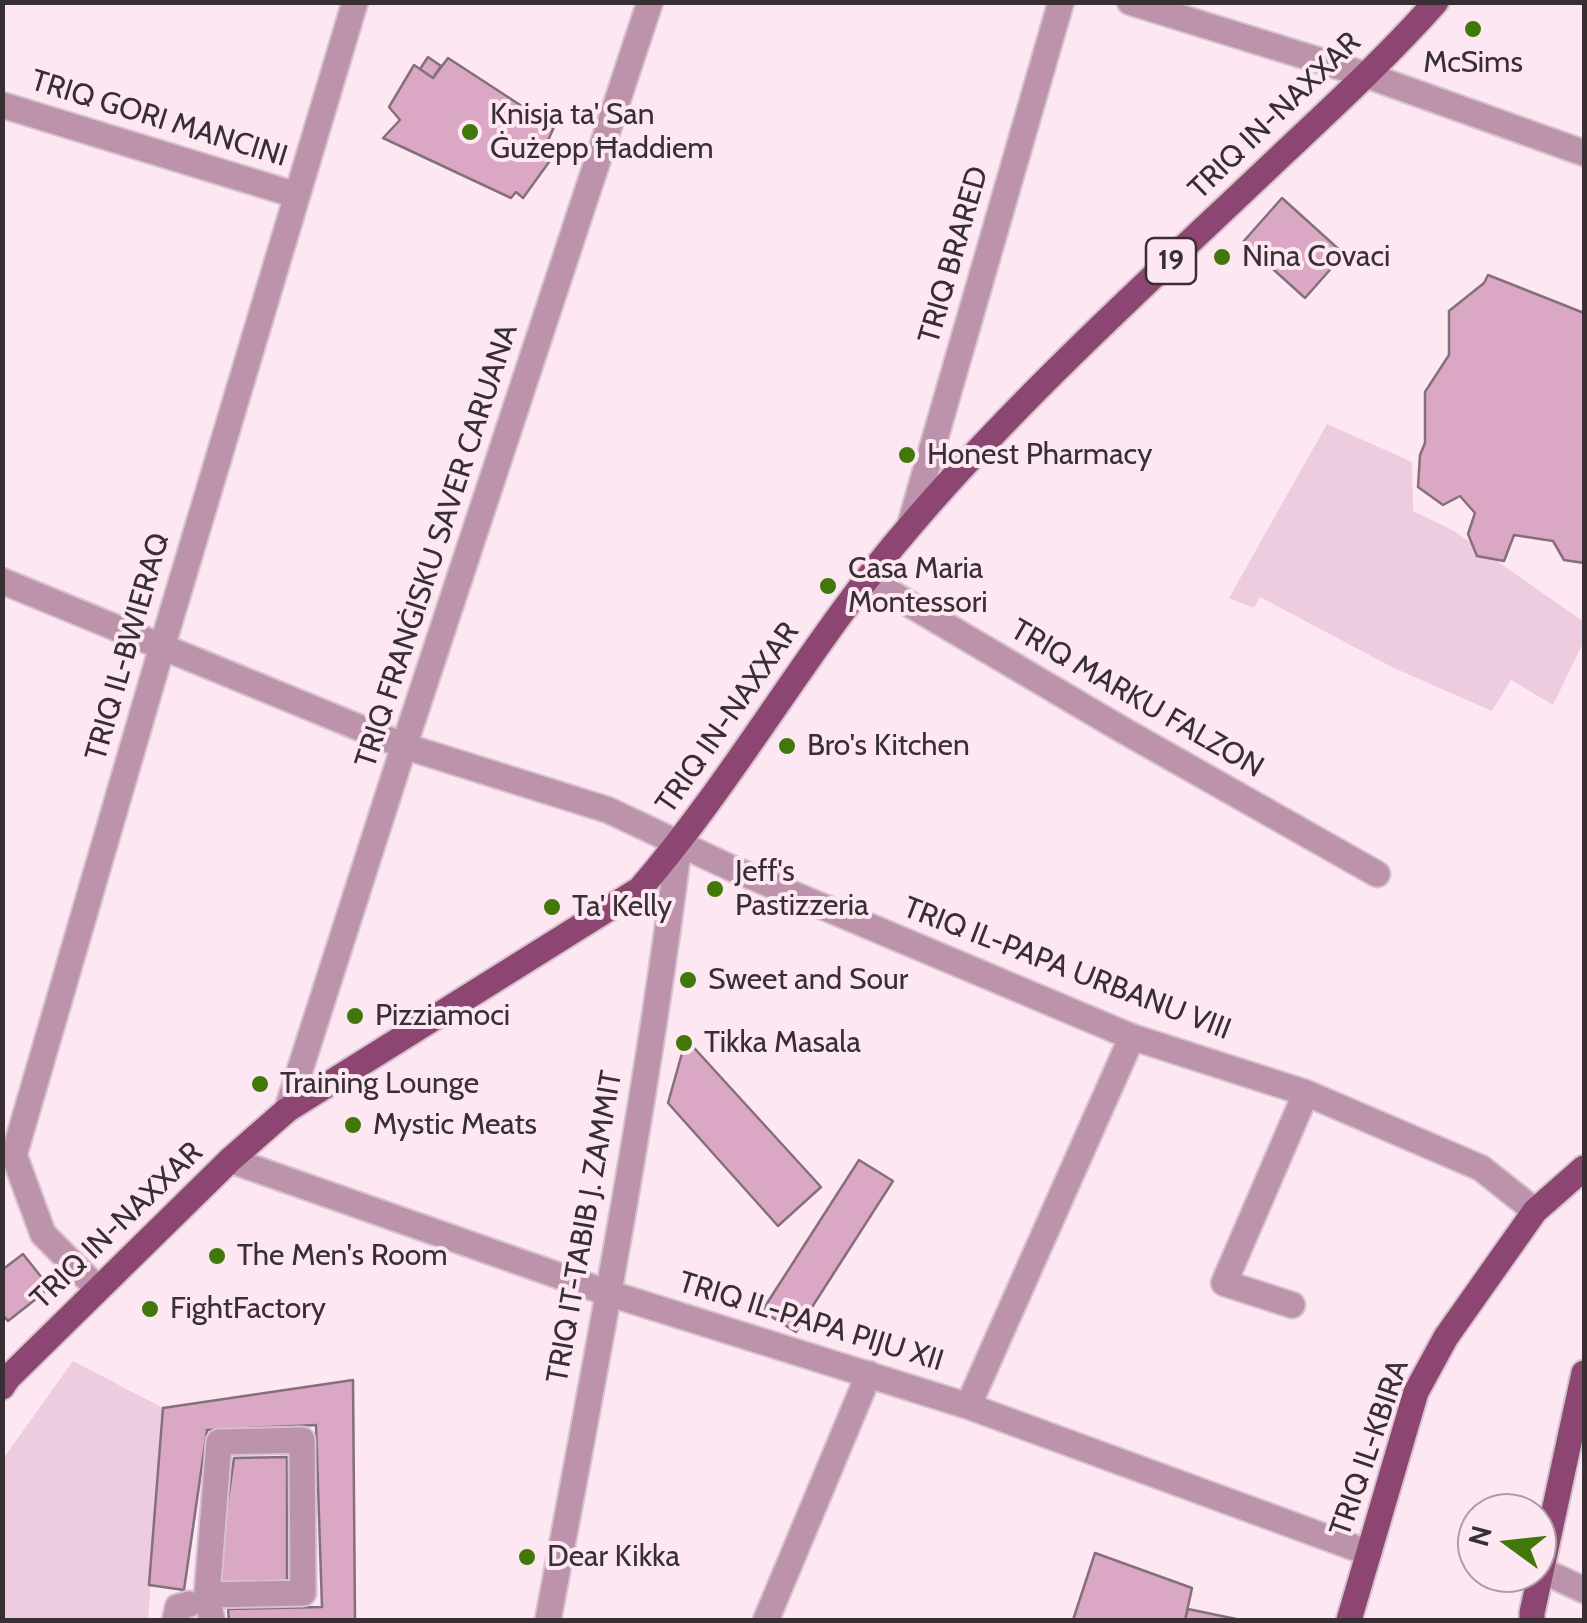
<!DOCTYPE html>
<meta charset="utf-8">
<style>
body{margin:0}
#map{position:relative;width:1587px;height:1623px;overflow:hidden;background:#fce7f2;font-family:Cabin,sans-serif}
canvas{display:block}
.frame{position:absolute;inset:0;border:5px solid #382f34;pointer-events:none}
.north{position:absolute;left:1457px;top:1493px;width:100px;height:100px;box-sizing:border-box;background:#fce7f2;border:2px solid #ae9da6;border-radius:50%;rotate:285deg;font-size:28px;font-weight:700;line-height:40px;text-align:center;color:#382f34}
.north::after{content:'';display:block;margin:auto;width:35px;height:45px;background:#42780a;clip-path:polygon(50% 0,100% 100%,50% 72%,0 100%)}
</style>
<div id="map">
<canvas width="1587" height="1623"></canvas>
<div class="frame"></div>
<div class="north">N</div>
</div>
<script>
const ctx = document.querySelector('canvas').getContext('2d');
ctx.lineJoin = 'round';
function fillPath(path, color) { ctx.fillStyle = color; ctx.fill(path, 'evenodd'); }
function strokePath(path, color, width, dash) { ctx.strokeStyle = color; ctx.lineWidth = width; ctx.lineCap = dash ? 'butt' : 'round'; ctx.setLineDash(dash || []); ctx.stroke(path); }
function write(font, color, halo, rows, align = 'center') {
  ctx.font = font + ' Cabin,sans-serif'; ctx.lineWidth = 8; ctx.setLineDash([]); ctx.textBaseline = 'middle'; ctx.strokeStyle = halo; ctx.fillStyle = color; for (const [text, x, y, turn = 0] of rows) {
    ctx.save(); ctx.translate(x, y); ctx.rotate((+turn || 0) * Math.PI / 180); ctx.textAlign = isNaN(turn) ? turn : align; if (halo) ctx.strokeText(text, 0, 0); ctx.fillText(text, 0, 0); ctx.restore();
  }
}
fillPath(new Path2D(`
 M1327,424L1412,462L1413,511L1454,531L1584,622V641L1553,705L1511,680L1492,711L1394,668L1260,597L1254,608L1229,598Z
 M73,1361L163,1408L148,1620H3V1459Z`), '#ecccde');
const building = new Path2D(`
 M428,57L441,66L433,78L420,69Z
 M448,58L554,127L546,145L557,151L523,198L516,192L511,198L383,138L400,120L389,107L414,65L433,78Z
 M1282,198L1344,254L1305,298L1243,242Z
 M1488,275L1584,313V563L1564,560L1553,541L1514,535L1504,561L1477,556L1468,534L1475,513L1460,496L1443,505L1418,487L1420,455L1425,443V392L1449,355V311L1484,283Z
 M686,1039L821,1187L778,1226L668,1103Z
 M859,1160L893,1181L796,1332L762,1311Z
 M23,1254L50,1288L8,1321L2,1314V1270Z
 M353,1380L355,1620H229L228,1609L322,1607L316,1425L207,1430L184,1590L149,1585L163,1408Z
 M287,1457V1580L216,1582L234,1458Z
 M1095,1553L1192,1588L1185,1620H1073Z
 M1188,1609L1241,1620H1185Z`);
fillPath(building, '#daa8c4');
strokePath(building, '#856f7b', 2.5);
const minor = new Path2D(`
 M1130,2L1366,75L1584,153
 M2,105L296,195
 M910,525L1061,2
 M867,579L1121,729L1377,874
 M2,581L404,746L608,810L731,868L1132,1037L1306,1093L1481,1168L1535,1211
 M287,1110L404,746L650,2
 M230,1160L608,1293L968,1406L1369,1553
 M98,1289L43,1234L14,1155L162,647L355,2
 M1292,1305L1224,1283L1306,1093
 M968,1406L1132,1037
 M1541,1570L1584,1590
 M207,1595L303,1593L302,1440L219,1442L207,1595L212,1620
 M175,1620L178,1607L189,1604
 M548,1620C596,1363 646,1104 679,844
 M766,1620L869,1374`);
const major = new Path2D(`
 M2,1387L8,1378L230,1160L287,1110L640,889C739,774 812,639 911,525C1026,391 1158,273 1286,151C1337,103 1389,55 1436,2
 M1349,1620L1416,1392L1446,1337L1535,1211L1584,1168
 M1532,1620V1613L1584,1373`);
strokePath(minor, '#d5c2cc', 29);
strokePath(major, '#d5c2cc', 29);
strokePath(minor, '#bc93aa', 25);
strokePath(major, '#8c4671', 25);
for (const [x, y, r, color] of [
 [1473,29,10,"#42780a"],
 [470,132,10,"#42780a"],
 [1222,257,10,"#42780a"],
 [907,455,10,"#42780a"],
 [828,586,10,"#42780a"],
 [787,746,10,"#42780a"],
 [715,889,10,"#42780a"],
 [552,907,10,"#42780a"],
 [688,980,10,"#42780a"],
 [355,1016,10,"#42780a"],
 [684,1043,10,"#42780a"],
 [260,1084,10,"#42780a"],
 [353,1125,10,"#42780a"],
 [217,1256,10,"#42780a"],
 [150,1309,10,"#42780a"],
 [527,1557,10,"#42780a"]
]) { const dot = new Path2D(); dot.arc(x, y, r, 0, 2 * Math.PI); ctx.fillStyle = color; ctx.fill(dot); strokePath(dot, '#fce7f2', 4); }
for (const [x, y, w] of [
 [1171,261,50]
]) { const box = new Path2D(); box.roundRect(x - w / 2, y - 23, w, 46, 8); ctx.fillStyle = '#fce7f2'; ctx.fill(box); strokePath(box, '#382f34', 2.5); }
write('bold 28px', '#382f34', null, [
 ["19",1171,261]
]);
write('30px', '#382f34', '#fce7f2', [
 ["McSims",1473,63,"center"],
 ["Knisja ta' San",490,115],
 ["Ġużepp Ħaddiem",490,149],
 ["Nina Covaci",1242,257],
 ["Honest Pharmacy",927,455],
 ["Casa Maria",848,569],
 ["Montessori",848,603],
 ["Bro's Kitchen",807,746],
 ["Jeff's",735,872],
 ["Pastizzeria",735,906],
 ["Ta' Kelly",572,907],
 ["Sweet and Sour",708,980],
 ["Pizziamoci",375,1016],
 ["Tikka Masala",704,1043],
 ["Training Lounge",280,1084],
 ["Mystic Meats",373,1125],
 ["The Men's Room",237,1256],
 ["FightFactory",170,1309],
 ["Dear Kikka",547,1557]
], 'left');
write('30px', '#382f34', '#fce7f2', [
 ["TRIQ IN-NAXXAR",1275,116,-44],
 ["TRIQ GORI MANCINI",159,119,17],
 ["TRIQ BRARED",954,255,-74],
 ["TRIQ FRANĠISKU SAVER CARUANA",437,546,-72],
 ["TRIQ IL-BWIERAQ",128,647,-74],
 ["TRIQ MARKU FALZON",1137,699,30],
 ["TRIQ IN-NAXXAR",728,718,-55],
 ["TRIQ IL-PAPA URBANU VIII",1067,969,21],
 ["TRIQ IN-NAXXAR",117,1226,-44],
 ["TRIQ IT-TABIB J. ZAMMIT",585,1227,-80],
 ["TRIQ IL-PAPA PIJU XII",811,1322,17],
 ["TRIQ IL-KBIRA",1370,1448,-71]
]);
</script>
